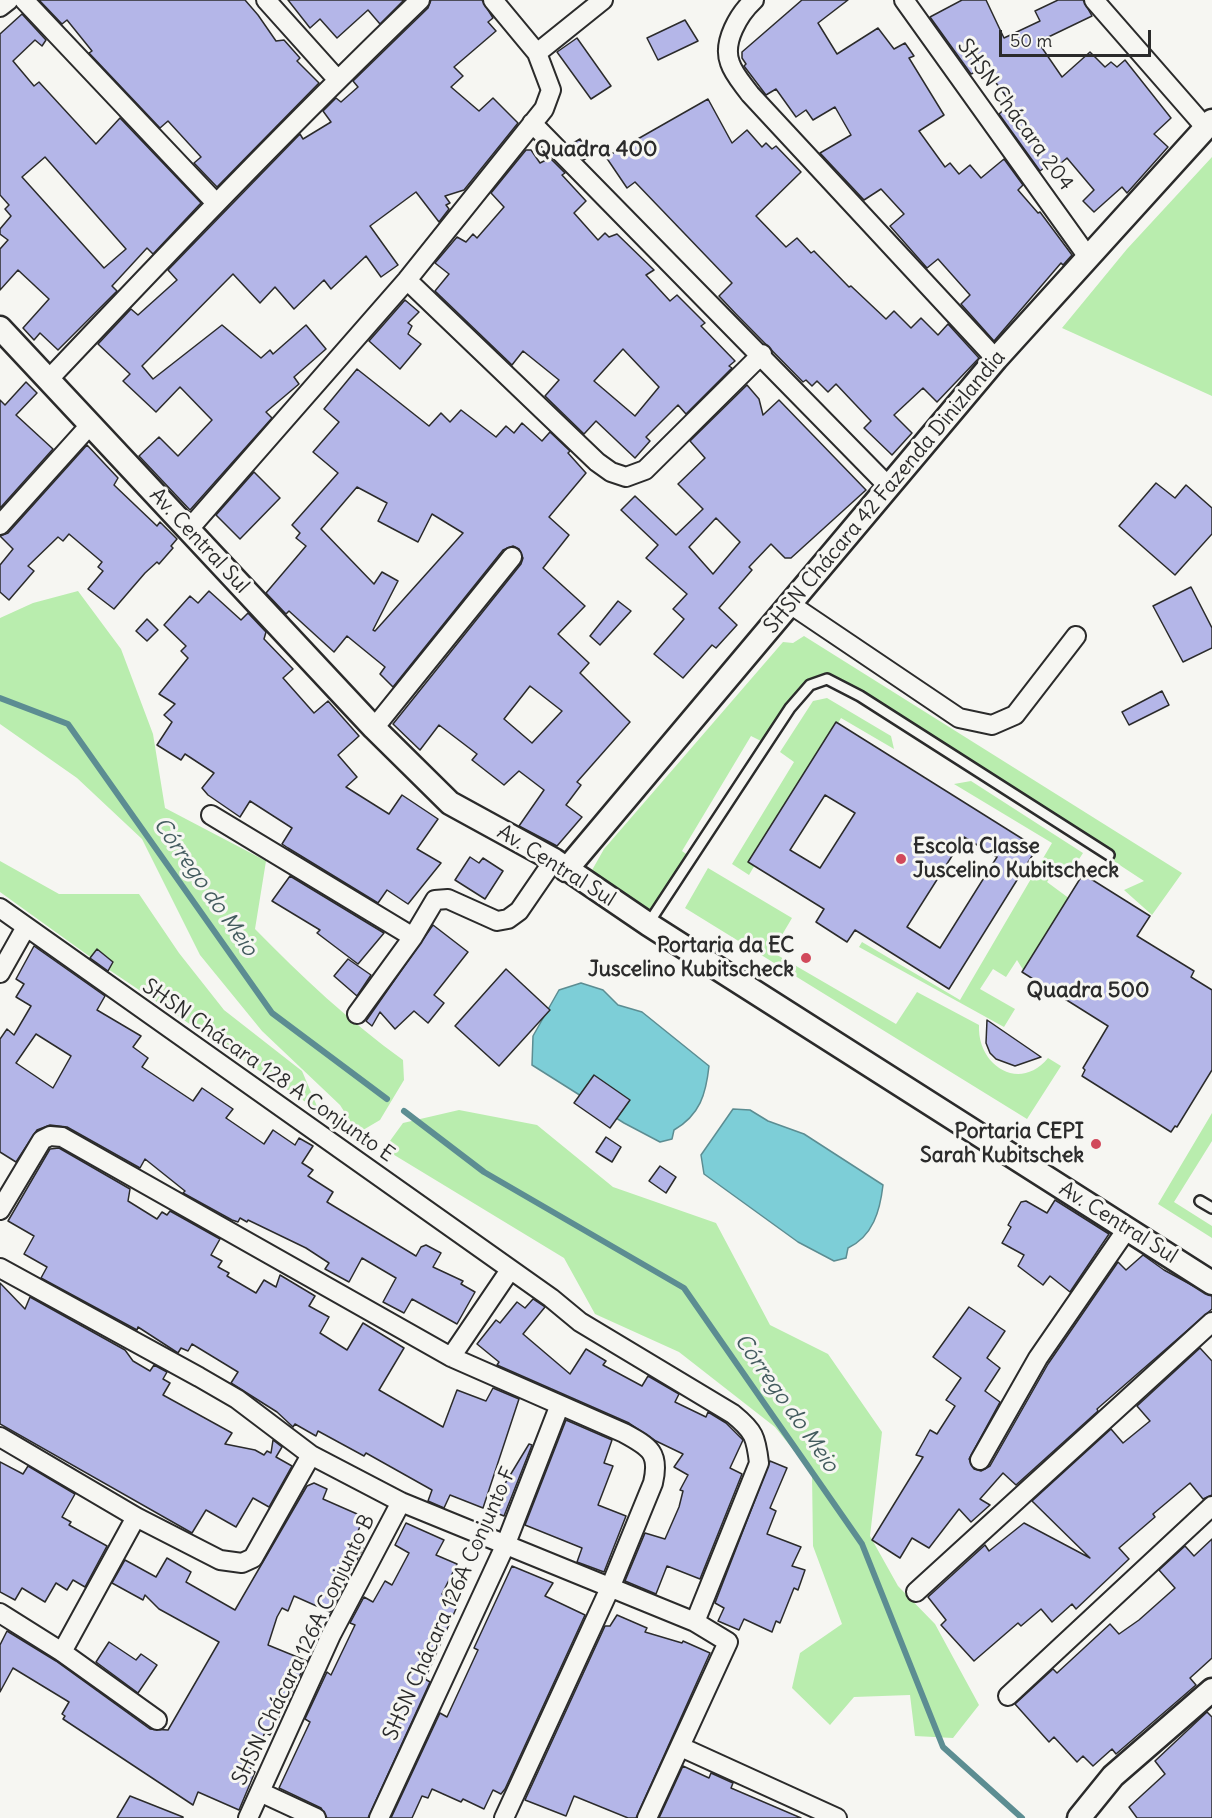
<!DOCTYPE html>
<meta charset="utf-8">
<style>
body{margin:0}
#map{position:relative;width:1212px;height:1818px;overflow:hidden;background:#f6f6f2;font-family:Delius,sans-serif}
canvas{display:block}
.scale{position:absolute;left:999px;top:30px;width:152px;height:27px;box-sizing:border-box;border:3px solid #2b2b2b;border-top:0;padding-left:8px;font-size:18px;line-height:21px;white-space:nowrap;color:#2b2b2b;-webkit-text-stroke:4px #f6f6f2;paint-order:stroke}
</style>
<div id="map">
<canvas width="1212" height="1818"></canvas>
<div class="scale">50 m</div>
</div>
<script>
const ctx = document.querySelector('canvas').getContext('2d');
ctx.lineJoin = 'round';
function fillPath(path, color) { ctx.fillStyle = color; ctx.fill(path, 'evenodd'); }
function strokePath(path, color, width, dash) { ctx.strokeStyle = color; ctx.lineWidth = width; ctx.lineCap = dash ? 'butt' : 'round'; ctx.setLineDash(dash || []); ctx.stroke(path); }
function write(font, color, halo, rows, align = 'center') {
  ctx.font = font + ' Delius,sans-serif'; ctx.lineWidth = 6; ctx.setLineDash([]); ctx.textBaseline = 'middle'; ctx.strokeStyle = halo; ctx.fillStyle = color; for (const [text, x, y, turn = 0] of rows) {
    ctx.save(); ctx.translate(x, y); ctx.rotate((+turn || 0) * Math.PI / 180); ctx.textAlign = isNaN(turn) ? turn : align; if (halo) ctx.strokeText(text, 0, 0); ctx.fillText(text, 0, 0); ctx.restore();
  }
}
fillPath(new Path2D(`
 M1212,157V396L1062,328L1127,249Z
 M78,591L121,649L153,734L165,808L266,861L255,929C302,977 349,1021 403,1060L404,1080L380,1120L358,1133L340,1105L262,1031L200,955L142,839L77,778L0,724V618L33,603Z
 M804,636L1182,873L1152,915L1124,890L1144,881L828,674L807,681L761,741L751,736L682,851L689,856L651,912L591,872L604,849L783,642L793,643Z
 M827,698L891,736L894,749L841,718L749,875L732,864L794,762L780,752L813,701Z
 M971,781L1083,853L1066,879L1055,871L1047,882L1070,899L1025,973L1017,960L1006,977L993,969L980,989L1015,1009L1004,1027L859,947L862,942L960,1000L1052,843L954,784Z
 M0,861L59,894H139L179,953L224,1010L302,1071L319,1111L96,961L0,892Z
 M708,868L792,918L772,952L896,1024L917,992L979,1025C977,1065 1019,1093 1048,1058L1061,1066L1027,1119L685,908Z
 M459,1110L537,1125L613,1187L716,1223L770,1325L828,1354L882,1432L870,1536L898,1586L935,1624L979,1705L953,1738L915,1736L910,1695L854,1697L830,1725L792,1688L800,1653L842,1624L813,1546L812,1473L775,1427L679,1352L595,1314L564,1258L386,1150L387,1145L403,1123Z
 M1212,1113V1141L1174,1202L1212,1226V1238L1158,1204Z`), '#b9edae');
const water = new Path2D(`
 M581,983L603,990L618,1005L642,1012L709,1066C706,1094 700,1115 674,1130L672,1139L660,1142L624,1123L532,1065L533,1036L559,990Z
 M733,1109L750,1110L768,1121L804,1134L883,1185C880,1211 873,1236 848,1248L846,1258L834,1261L798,1242L704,1174L701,1155Z`);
fillPath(water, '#7dced7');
strokePath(water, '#5c8d92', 1.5);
strokePath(new Path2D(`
 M0,698L68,724L272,1013L387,1099
 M404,1111L484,1172L684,1288L862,1544L943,1747L1022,1818`), '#5c8d92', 6);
const building = new Path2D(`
 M39,0H245L258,15L276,41L284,40L300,58L297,61L319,83L217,187L194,163L201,157L168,121L160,128L89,53L92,51L67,20L62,24Z
 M288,0H404L380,24L368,10L337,38L320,19L310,28Z
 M431,0H482L493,18L488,22L496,31L454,67L463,76L451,87L479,111L493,98L518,123L464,190L445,196L450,203L446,205L449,209L439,222L416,192L370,226L398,265L381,277L366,256L331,289L324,280L294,309L275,287L260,303L233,274L142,366L153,379L222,325L261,358L270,350L273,354L306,325L326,349L294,377L299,384L266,412L272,418L190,510L139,456L159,437L178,456L212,420L180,387L156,412L123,381L130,374L98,344L131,309L138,315L177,280L168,270L300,134L303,139L331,122L323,111L336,98L341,102L358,87L353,81L428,8Z
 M802,0H848L818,23L837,54L878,28L894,49L905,43L914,56L909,58L944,115L919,131L945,167L950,163L959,174L970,165L981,178L1004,159L1023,185L1018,190L1038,213L1040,212L1072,255L1063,265L1061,263L994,341L961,304L970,295L938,259L927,268L890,226L904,214L881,189L864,200L820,153L851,135L835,107L813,120L806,110L796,117L776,89L766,95L744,66L746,64L742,58V52Z
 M962,0H986L1004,38L1040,21L1035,11L1058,0H1083L1092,16L1038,42L1062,77L1090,52L1105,67L1111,62L1117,67L1125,60L1171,118L1154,134L1168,147L1127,193L1122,187L1094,212L1083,201L1094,190L1067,158L1054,169L1049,164L1040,171L999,114L1011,103L985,68L971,74L930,17Z
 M22,14L46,40L42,46L35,40L13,61L34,86L39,82L96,144L120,118L201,203L153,254L147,248L112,286L117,291L58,350L40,333L34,340L23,328L49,299L18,270L0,290V249L8,240L0,234V229L11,216L5,209L9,205L0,195V34ZM45,157L126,249L104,268L22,177Z
 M685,20L698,41L658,60L647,38Z
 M577,38L611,86L591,99L557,52Z
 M708,99L732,143L747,130L762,147L766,143L772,149L776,146L801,172L756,216L786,247L797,238L811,253L814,251L849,287L851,286L886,319L894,311L911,328L921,318L938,335L948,324L979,358L937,402L923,388L894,415L912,433L892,455L864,428L871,421L836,384L828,392L817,381L812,386L806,380L803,382L736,314L719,296L732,283L635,182L627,188L606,157Z
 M580,139L590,156L584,160L570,145Z
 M526,150H531L540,163L550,158L565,173L562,175L586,201L574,213L598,240L605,233L609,237L617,234L654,270L646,275L670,301L677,295L705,323L701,326L735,361L729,366L732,368L686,414L678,405L646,437L650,441L635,458L596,421L584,434L545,396L559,380L523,351L512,365L435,291L449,274L435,263L457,237L466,242L473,234L477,238L504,207L491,193ZM623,349L659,387L635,416L594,381Z
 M405,300L419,312L408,323L412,326L408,334L421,344L400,369L369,341Z
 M357,369L429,426L441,413L450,422L461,410L496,437L506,426L514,433L522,423L542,441L550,432L570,451L568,453L586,473L549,517L569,535L543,568L585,606L558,634L589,663L580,673L630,722L577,782L581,785L566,805L582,817L557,846L519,826L544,790L519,771L504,785L472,760L477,754L439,725L420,750L393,724L521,564L523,558L519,549L513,546L503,550L393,687L380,674L385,667L347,636L334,652L289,611L286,614L266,593L306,546L296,538L300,533L292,525L338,473L313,452L339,422L324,409ZM357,487L387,503L378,521L418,542L432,514L463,533L375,631L373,630L398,581L382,572L374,584L321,529ZM530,686L562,711L532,743L504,719Z
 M26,382L37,393L16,415L53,449L0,508V400L5,405Z
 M747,385L759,399L763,415L779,400L866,490L791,558H785L771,544L749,567L752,570L719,608L737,625L716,648L712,645L683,678L654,654L684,619L673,609L687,594L646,558L658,545L621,510L635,496L676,535L703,509L678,484L705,458L690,441ZM716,518L740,542L713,574L689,547Z
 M87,445L118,478L114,485L157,526L160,522L177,539L171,546L173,548L159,564L157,562L145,573L114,609L88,589L103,571L98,567L102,562L69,534L63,541L58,537L28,566L34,571L9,600L0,592V565L13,549L0,536L8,533Z
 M254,472L280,498L240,539L216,515Z
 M1156,483L1175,498L1186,485L1212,508V534L1175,575L1119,526Z
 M1191,587L1212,628V648L1183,662L1153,606Z
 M209,591L241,620L248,613L266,632L264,639L293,669L283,678L314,713L328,701L359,736L338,755L357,777L346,787L389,814L402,795L438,819L417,849L441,863L408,904L387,890L378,903L288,848L282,844L292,828L250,801L240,817L208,795L202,788L214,773L185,754L181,760L157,745L172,722L164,715L175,704L159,694L188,658L181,651L186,646L164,625L190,596L198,603Z
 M618,601L631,611L600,645L590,636Z
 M147,619L158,630L147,641L136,631Z
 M1162,691L1169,705L1129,725L1122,712Z
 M836,722L1037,848L949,989L855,930L847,942L816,922L824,909L748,862ZM825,795L855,813L820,868L790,850ZM964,837L997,857L940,948L907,927Z
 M470,857L479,863L483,858L503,871L485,899L455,880Z
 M1083,874L1150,916L1137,936L1194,971L1191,977L1212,990V1070L1177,1127L1175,1126L1171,1132L1082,1076L1085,1070L1083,1068L1108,1026L1022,972Z
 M290,876L384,933L358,964L317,933L320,930L272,901Z
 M433,925L468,952L434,995L444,1003L428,1023L414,1011L395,1029L380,1012L372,1026L366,1021Z
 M34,946L105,996L97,1010L141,1036L133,1047L148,1058L142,1067L193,1101L202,1088L233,1109L226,1118L264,1144L273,1130L295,1145L299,1138L313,1146L302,1163L313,1170L308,1176L333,1192L327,1202L416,1256L421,1247L426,1245L441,1253L433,1267L463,1281L461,1284L475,1292L457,1324L412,1299L404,1313L383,1302L396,1278L362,1258L349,1282L325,1269L329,1263L306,1248L248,1220L247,1222L240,1218L238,1222L232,1220L183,1193L185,1191L145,1159L140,1168L67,1127L50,1125L37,1130L16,1162L0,1152V1039L7,1029L14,1035L31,1006L16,997L24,984L16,979ZM36,1034L71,1056L53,1088L16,1063Z
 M97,949L113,962L108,971L90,958Z
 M348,959L371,975L357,996L334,976Z
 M506,969L550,1010L499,1066L455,1026Z
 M987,1020L1041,1057L1015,1066L996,1059L990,1053L986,1043Z
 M594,1075L630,1100L610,1128L574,1103Z
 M606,1137L621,1147L612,1162L596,1152Z
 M59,1148L130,1189L128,1201L157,1219L162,1212L167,1215L170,1211L220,1239L211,1255L222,1261L218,1267L229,1273L227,1276L256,1293L264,1280L276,1287L280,1275L315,1296L309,1306L329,1317L320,1333L347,1350L363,1323L404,1348L379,1390L443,1427L457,1390L486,1401L493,1388L519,1399L483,1508L450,1495L444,1508L428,1501L432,1490L366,1453L364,1456L318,1431L316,1436L295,1424L293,1427L277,1412L231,1383L238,1372L192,1344L188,1351L181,1348L178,1353L138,1327L137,1330L41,1278L47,1267L24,1254L34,1236L8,1221L50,1149Z
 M660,1166L676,1177L666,1193L649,1181Z
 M1055,1200L1109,1234L1070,1292L1050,1276L1043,1285L1018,1266L1024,1255L1002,1243L1011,1227L1008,1225L1021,1202L1026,1201L1047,1213Z
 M1143,1255L1164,1270L1212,1296V1309L1097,1409L1098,1411L1016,1485L1003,1473L980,1499L990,1505L971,1522L959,1509L929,1548L912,1538L900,1558L872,1540L923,1457L916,1455L930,1430L937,1434L955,1406L946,1400L961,1378L933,1357L969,1307L1005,1331L987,1358L1000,1368L985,1391L1000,1402L969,1459L974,1469L981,1471L990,1466L1048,1364L1118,1262L1126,1270Z
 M0,1283L25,1309L30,1297L125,1350L133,1361L150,1371L154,1365L167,1372L163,1379L170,1383L163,1395L232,1433L225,1444L255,1450L264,1455L267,1451L271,1453L273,1440L282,1447L276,1457L292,1466L269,1507L253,1498L236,1527L206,1510L192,1533L0,1424Z
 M533,1299L545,1307L523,1334L570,1374L586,1349L606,1361L603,1365L642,1386L648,1376L679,1394L675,1402L706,1417L708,1412L726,1423L743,1440L730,1468L742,1474L700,1579L667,1566L656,1594L625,1581L645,1533L665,1539L679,1507L683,1491L680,1490L688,1475L674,1467L683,1454L656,1441L629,1423L497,1365L499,1362L477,1344L496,1320L500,1323L517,1302L525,1308Z
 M1200,1348L1212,1361V1495L1203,1499L1190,1483L1153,1514L1155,1517L1119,1548L1129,1559L1076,1609L1072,1604L1052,1622L1041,1609L1021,1626L1018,1623L974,1661L941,1625L946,1620L928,1597L985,1545L989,1551L1024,1523L1090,1558L1032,1501L1111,1429L1123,1443L1150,1421L1137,1406Z
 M566,1420L612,1440L604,1463L613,1466L598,1505L626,1516L604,1572L577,1562L582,1548L525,1525Z
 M529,1444L532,1445L504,1516L489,1510Z
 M770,1461L787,1468L770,1508L776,1511L767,1534L801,1547L792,1566L805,1570L798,1590L794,1588L780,1623L776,1621L772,1632L744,1619L739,1630L718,1621L724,1608L715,1603Z
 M0,1462L23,1474L28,1466L75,1494L62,1517L71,1522L69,1525L107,1546L85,1587L73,1580L67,1590L56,1583L45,1602L22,1588L15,1600L0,1592Z
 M314,1483L327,1489L323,1499L364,1517L353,1543L363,1548L330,1612L294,1596L288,1611L282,1608L277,1617L268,1645L307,1661L270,1735L265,1732L250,1770L255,1772L239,1810L198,1792L193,1805L63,1719L65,1716L62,1714L69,1702L13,1668L0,1692V1645L7,1631L56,1661L150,1729L168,1730L219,1642L159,1609L145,1595L143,1600L112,1583L125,1560L156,1577L167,1558L191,1572L186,1582L235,1610L307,1486Z
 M406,1523L444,1540L436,1555L457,1564L442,1594L459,1602L425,1679L430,1682L368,1818H327L321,1808L279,1788L310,1722L305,1719L327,1672L331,1675L355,1625L350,1623L364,1597L373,1602L385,1581L392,1585L409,1553L395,1545Z
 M1212,1539V1658L1190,1678L1196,1685L1116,1754L1112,1749L1093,1766L1083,1756L1077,1762L1054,1737L1049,1742L1015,1704L1053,1669L1057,1673L1110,1624L1119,1634L1139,1620L1175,1588L1159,1570L1185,1546L1194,1556Z
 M512,1566L553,1583L545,1596L585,1615L505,1789L501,1794L493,1790L484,1809L463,1799L461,1802L432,1789L428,1798L422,1796L412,1818H391L440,1713L447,1717L478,1650L474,1648Z
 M617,1615L647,1628L645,1632L682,1643L683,1641L710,1653L636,1818H628L574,1796L566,1816L525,1800L605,1626H610Z
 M109,1642L136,1660L141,1654L157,1665L138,1693L96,1662Z
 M1207,1712L1212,1717V1818H1137L1129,1807L1165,1774L1155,1761Z
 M683,1766L709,1778L711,1773L733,1783L731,1788L801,1818H659Z
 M130,1796L183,1817V1818H117Z`);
fillPath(building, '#b4b6e8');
strokePath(building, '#2b2b2b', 1.5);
const service = new Path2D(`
 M648,924L790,708L810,685L827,679L860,696L1109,855
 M1200,1201L1212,1208`);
const minor = new Path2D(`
 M24,0L216,203
 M266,0L337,79
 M754,0C739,14 722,42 730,63C734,75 743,84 750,94L996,359
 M904,0L1088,257
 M1094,0L1206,128
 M0,7L9,0
 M537,53L603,0
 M532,123L888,486
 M407,280L597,462L611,472L626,477L645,470L762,354
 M48,380C170,251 292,123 420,0
 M0,525L90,425
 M189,529L407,280L544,109L551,90L537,53L493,0
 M790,604L959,718L992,725L1015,715L1076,636
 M374,728L512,557
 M211,815L413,937
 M0,908L551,1298L580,1322L733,1414C754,1431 756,1437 759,1463L695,1622
 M0,973L26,927
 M357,1014L413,937L435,900L448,899L497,921L508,919L519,911L554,860
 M0,1210L42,1140L50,1136L62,1137L451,1357L624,1433C650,1447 660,1453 653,1483L610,1588L504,1818
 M0,1268L199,1377L237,1399L311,1455L401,1502L695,1622L728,1642L647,1818
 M451,1357L510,1270
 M0,1437L136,1517L220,1560L242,1563L253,1558L311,1455
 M980,1460L1038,1358L1127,1229
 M916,1592L1212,1322
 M0,1613L62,1652L157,1720
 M62,1652L136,1517
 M1008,1696L1212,1506
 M681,1747L837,1818
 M260,1792L316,1818
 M248,1818L331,1635L401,1502
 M379,1818L505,1546L559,1407`);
const tertiary = new Path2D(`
 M0,328L374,728L450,803L554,860L648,924L1212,1283
 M566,870L996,359L1212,121
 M1079,1818L1113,1776L1212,1690`);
strokePath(service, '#2b2b2b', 14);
strokePath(minor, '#2b2b2b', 22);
strokePath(tertiary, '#2b2b2b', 27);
strokePath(service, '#f6f6f2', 9);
strokePath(minor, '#f6f6f2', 18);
strokePath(tertiary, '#f6f6f2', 22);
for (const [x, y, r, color] of [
 [901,859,6,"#d1495b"],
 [806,958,6,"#d1495b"],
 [1096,1144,6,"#d1495b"]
]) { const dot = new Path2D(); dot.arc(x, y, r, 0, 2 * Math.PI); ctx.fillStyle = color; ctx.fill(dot); strokePath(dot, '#f6f6f2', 2); }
write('21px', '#2b2b2b', '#f6f6f2', [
 ["SHSN Chácara 204",1015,115,54],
 ["SHSN Chácara 42 Fazenda Dinizlandia",885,492,-50],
 ["Av. Central Sul",199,541,47],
 ["Av. Central Sul",556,866,32],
 ["SHSN Chácara 128 A Conjunto E",268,1071,35],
 ["Av. Central Sul",1118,1223,32],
 ["SHSN Chácara 126A Conjunto F",450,1604,-66],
 ["SHSN Chácara 126A Conjunto B",304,1650,-64]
]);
write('bold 21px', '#2b2b2b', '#f6f6f2', [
 ["Escola Classe",913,847,"left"],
 ["Juscelino Kubitscheck",913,871,"left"],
 ["Portaria da EC",794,946],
 ["Juscelino Kubitscheck",794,970],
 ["Portaria CEPI",1084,1132],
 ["Sarah Kubitschek",1084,1156]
], 'right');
write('bold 22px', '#2b2b2b', '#f6f6f2', [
 ["Quadra 400",596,150],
 ["Quadra 500",1088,991]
]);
write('italic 22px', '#445c5f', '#f6f6f2', [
 ["Córrego do Meio",205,887,55],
 ["Córrego do Meio",786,1403,55]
]);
</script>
